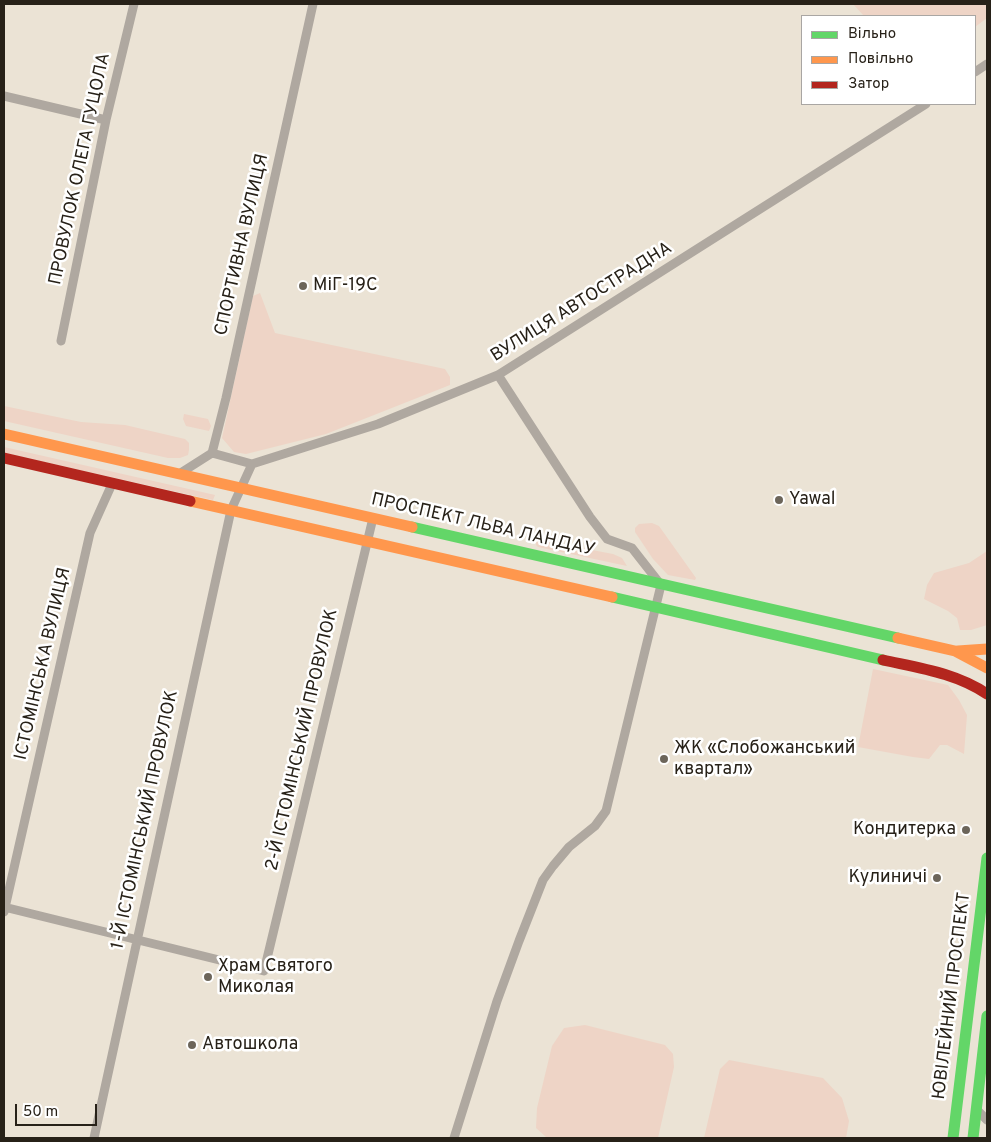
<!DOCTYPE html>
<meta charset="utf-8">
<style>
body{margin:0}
#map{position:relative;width:991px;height:1142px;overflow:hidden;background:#ebe3d5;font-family:Overpass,sans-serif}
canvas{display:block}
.frame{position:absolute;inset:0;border:5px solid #272118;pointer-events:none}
.legend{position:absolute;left:801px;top:15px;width:175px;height:90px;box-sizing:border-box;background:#fff;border:1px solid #a9a6a3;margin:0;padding:6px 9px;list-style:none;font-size:15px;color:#272118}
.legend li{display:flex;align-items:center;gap:10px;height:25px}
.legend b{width:25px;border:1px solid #a9a6a3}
.scale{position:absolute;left:15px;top:1104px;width:82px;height:22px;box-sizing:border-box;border:2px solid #272118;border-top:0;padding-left:6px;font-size:15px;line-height:18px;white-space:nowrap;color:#272118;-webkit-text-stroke:4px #fff;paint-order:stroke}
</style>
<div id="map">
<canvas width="991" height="1142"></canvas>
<div class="frame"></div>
<ul class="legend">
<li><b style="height:6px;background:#63d668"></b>Вільно</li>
<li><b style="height:6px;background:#ff974d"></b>Повільно</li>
<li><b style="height:6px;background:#b3261e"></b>Затор</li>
</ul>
<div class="scale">50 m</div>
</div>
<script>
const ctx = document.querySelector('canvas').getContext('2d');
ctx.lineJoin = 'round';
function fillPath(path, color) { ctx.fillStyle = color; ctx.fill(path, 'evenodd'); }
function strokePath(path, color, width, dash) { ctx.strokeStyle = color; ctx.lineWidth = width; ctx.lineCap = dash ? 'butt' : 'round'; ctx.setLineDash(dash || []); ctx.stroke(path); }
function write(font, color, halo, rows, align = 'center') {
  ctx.font = font + ' Overpass,sans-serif'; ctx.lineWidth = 5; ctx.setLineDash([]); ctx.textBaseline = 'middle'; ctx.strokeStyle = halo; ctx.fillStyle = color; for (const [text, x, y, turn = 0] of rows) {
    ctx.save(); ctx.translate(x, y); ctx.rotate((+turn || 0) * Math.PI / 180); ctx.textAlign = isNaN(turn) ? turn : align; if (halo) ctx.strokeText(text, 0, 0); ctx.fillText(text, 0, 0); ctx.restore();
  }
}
fillPath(new Path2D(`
 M853,4H987V18L975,27V16H864Z
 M260,293L275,333L445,369L450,377V385L326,434L246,454L234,452L222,438L253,296Z
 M4,406L81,422L125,425L185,439L189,443V450L188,455L180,458H168L4,421Z
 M184,414L208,419L211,426L209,431L186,426L183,419Z
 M4,447L215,495L213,500L4,453Z
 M652,523L659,526L696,578L695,580L668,575L653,559L635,532V528L639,524Z
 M539,540L613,554L622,558L627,566L538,547L536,545V542Z
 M987,551V625L971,630H960L957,618L948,611L924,599L927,585L934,573L969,563Z
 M873,669L948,685L959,700L967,715L964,754L947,745H940L929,759L913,757L858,747Z
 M585,1025L665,1045L673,1054L674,1067L658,1138H552L546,1137L536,1128L537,1108L552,1046L564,1028Z
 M729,1060L823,1078L842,1098L849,1121L846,1138H704L720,1069Z`), '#eed4c6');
strokePath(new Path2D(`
 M975,72L987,64
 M4,96L106,120
 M61,341L106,120L134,4
 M212,453L252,464
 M179,474L212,453L226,398L313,4
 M4,907L264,971L373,518
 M4,912L90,533L112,484
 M977,1110L987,1120
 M94,1138L231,510L252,464L378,424L498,375L926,104
 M454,1138L497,1001L519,941L543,880L553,866L569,847L595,826L606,811L661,585L632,548L607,539L590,517L498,375`), '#afa8a0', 9);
strokePath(new Path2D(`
 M412,527L898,638
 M612,597L883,660
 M953,1138L987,858
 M973,1138L987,1016`), '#63d668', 11);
strokePath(new Path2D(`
 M4,434L412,527
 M190,501L612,597
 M898,638L955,651L987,668
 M958,651L987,649`), '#ff974d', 11);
strokePath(new Path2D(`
 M4,458L190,501
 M883,660C919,668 956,673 987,694`), '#b3261e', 11);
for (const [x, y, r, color] of [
 [303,286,5,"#6c655a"],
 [779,500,5,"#6c655a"],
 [664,759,5,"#6c655a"],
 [966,830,5,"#6c655a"],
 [937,878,5,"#6c655a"],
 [208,977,5,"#6c655a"],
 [192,1045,5,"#6c655a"]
]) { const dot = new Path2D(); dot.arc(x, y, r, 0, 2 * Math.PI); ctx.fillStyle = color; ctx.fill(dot); strokePath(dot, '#fff', 2); }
write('18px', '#272118', '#fff', [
 ["ПРОВУЛОК ОЛЕГА ГУЦОЛА",81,169,-78],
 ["СПОРТИВНА ВУЛИЦЯ",243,245,-77],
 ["ВУЛИЦЯ АВТОСТРАДНА",582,303,-32],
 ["ПРОСПЕКТ ЛЬВА ЛАНДАУ",483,526,13],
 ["ІСТОМІНСЬКА ВУЛИЦЯ",44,664,-77],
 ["2-Й ІСТОМІНСЬКИЙ ПРОВУЛОК",303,740,-77],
 ["1-Й ІСТОМІНСЬКИЙ ПРОВУЛОК",146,820,-78],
 ["ЮВІЛЕЙНИЙ ПРОСПЕКТ",953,996,-83]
]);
write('18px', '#272118', '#fff', [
 ["МіГ-19С",313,286],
 ["Yawal",789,500],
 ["ЖК «Слобожанський",674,749],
 ["квартал»",674,770],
 ["Кондитерка",956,830,"right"],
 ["Кулиничі",927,878,"right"],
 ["Храм Святого",218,967],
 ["Миколая",218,988],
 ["Автошкола",202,1045]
], 'left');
</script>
